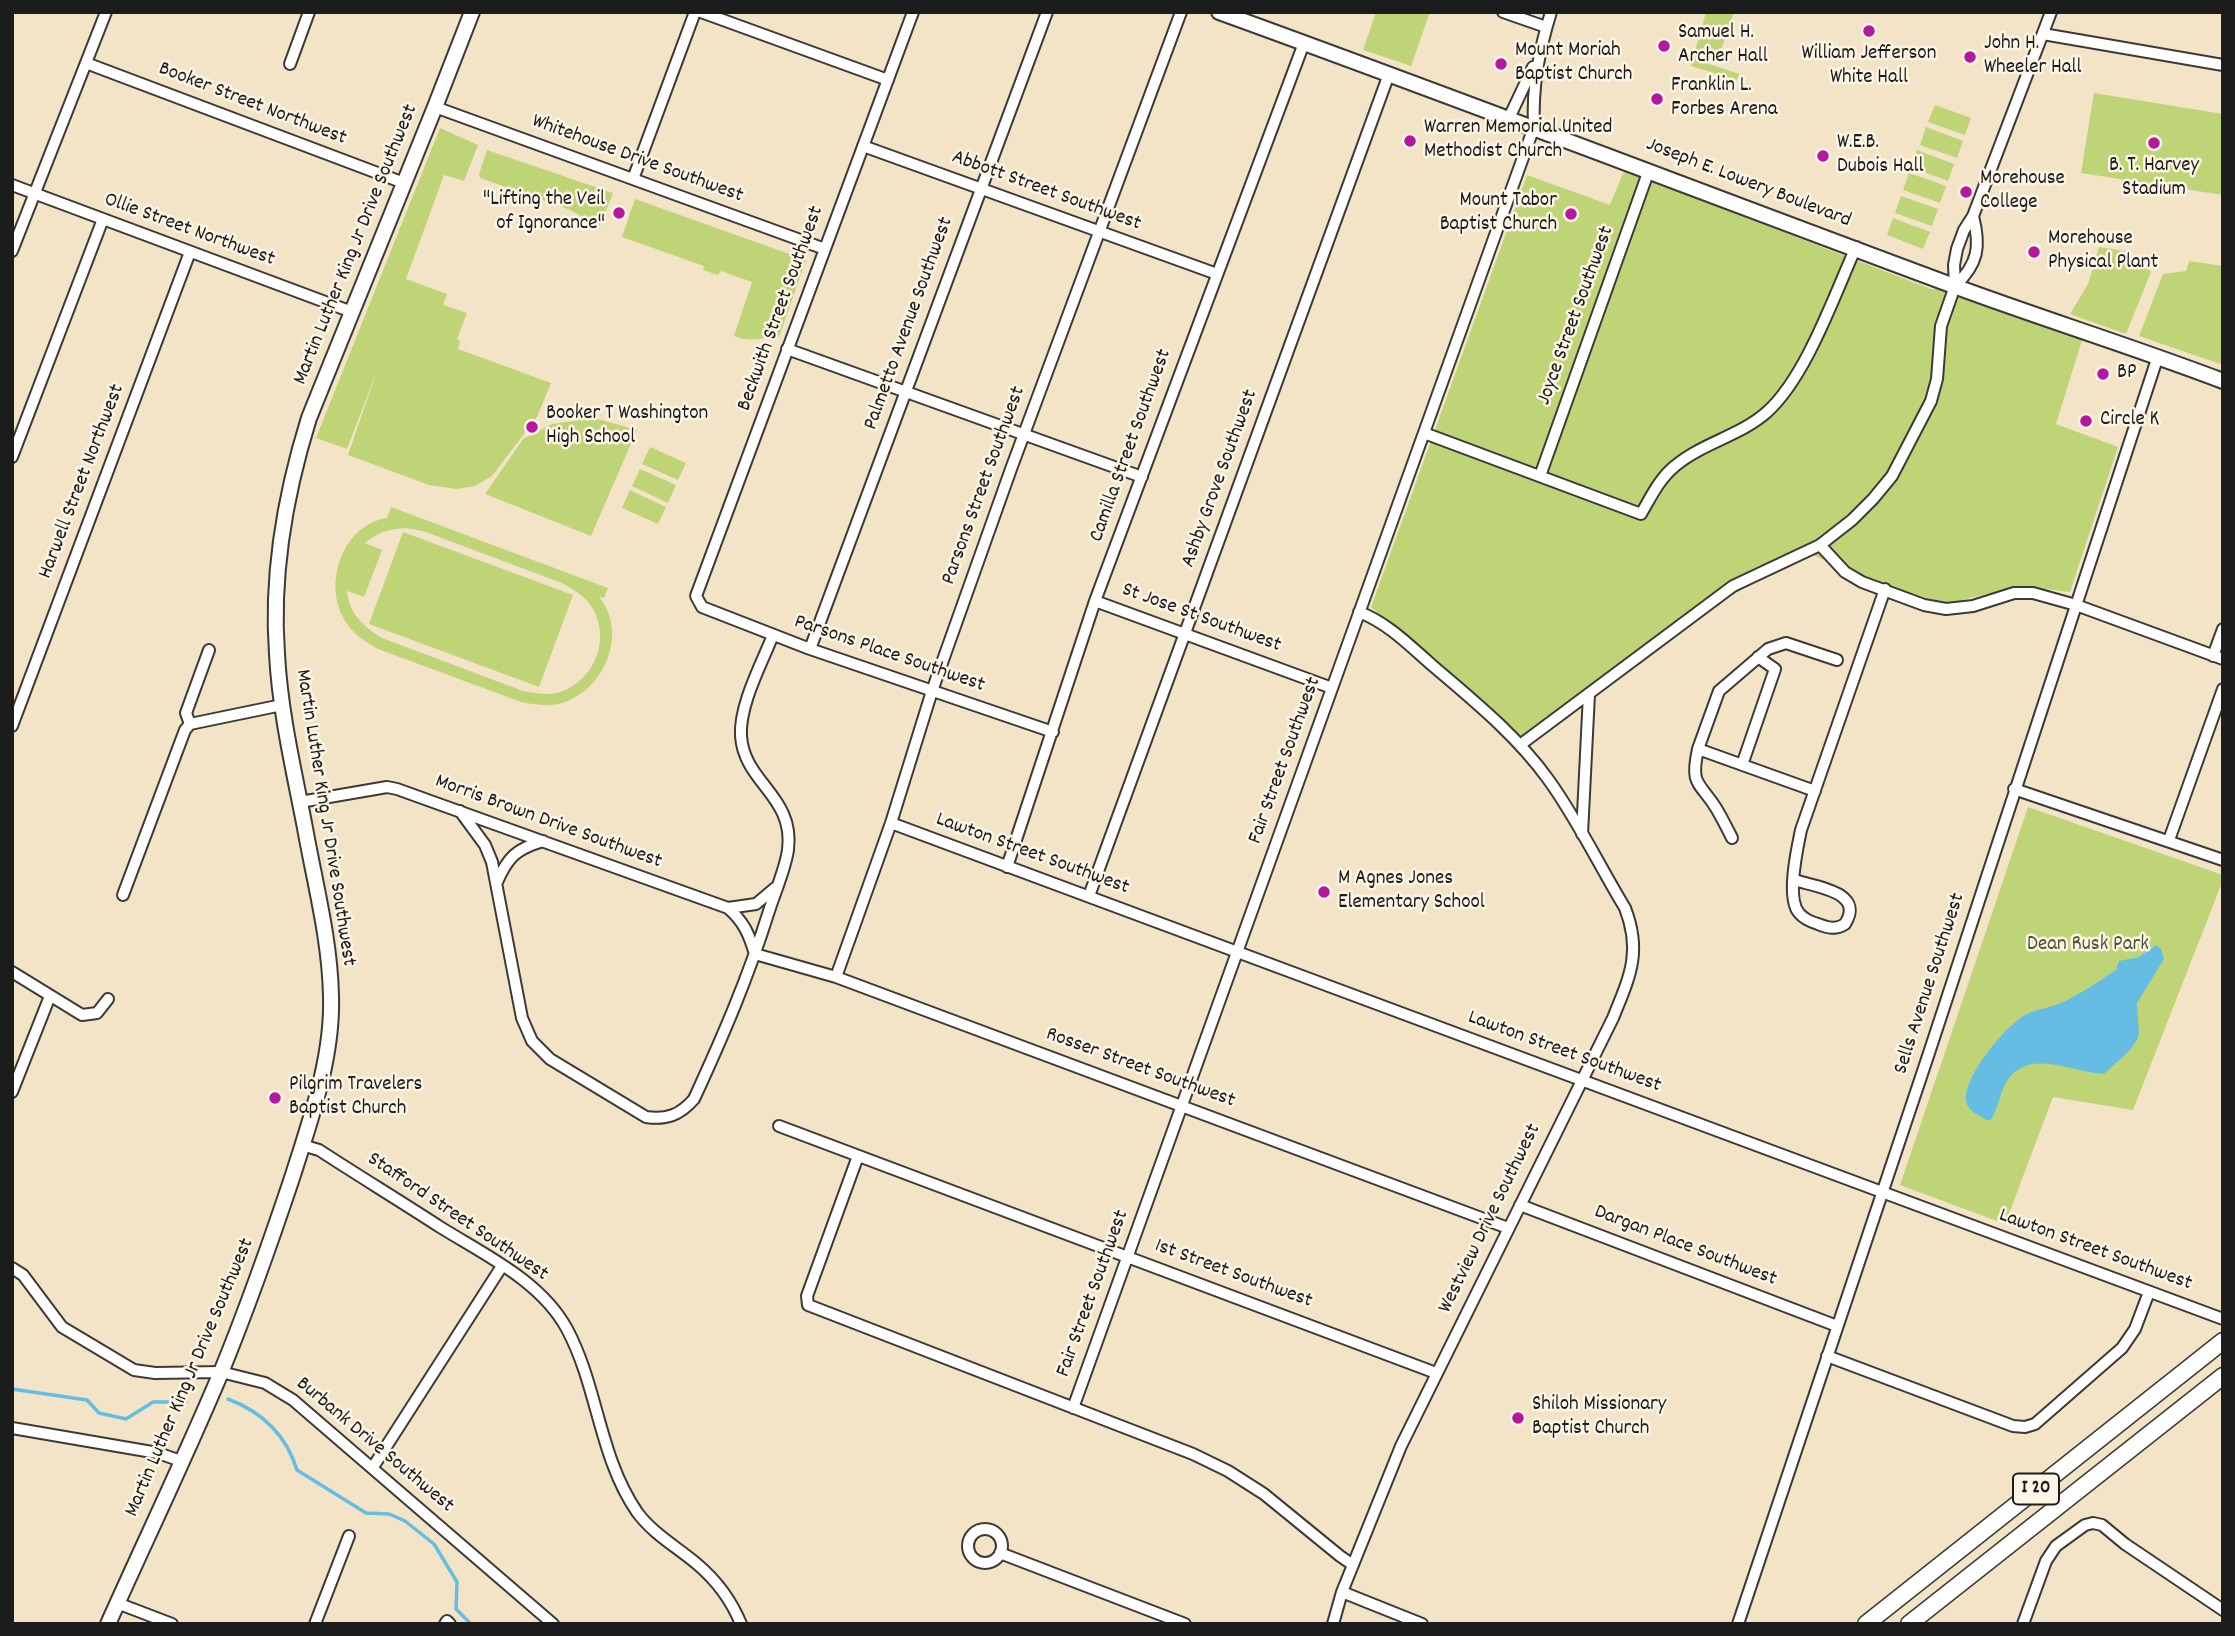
<!DOCTYPE html>
<style>
body{margin:0}
#map{position:relative;width:2235px;height:1636px;overflow:hidden;background:#f3e4c7;font-family:Dekko,sans-serif}
canvas{display:block}
.frame{position:absolute;inset:0;border:14px solid #1c1c1c;pointer-events:none}
</style>
<div id="map">
<canvas width="2235" height="1636"></canvas>
<div class="frame"></div>
</div>
<script>
const ctx = document.querySelector('canvas').getContext('2d');
ctx.lineJoin = 'round';
function fillPath(path, color) { ctx.fillStyle = color; ctx.fill(path, 'evenodd'); }
function strokePath(path, color, width, dash) { ctx.strokeStyle = color; ctx.lineWidth = width; ctx.lineCap = dash ? 'butt' : 'round'; ctx.setLineDash(dash || []); ctx.stroke(path); }
function write(font, color, halo, rows, align = 'center') {
  ctx.font = font + ' Dekko,sans-serif'; ctx.lineWidth = 5; ctx.setLineDash([]); ctx.textBaseline = 'middle'; ctx.strokeStyle = halo; ctx.fillStyle = color; for (const [text, x, y, turn = 0] of rows) {
    ctx.save(); ctx.translate(x, y); ctx.rotate((+turn || 0) * Math.PI / 180); ctx.textAlign = isNaN(turn) ? turn : align; if (halo) ctx.strokeText(text, 0, 0); ctx.fillText(text, 0, 0); ctx.restore();
  }
}
fillPath(new Path2D(`
 M1376,12H1430L1411,66L1363,50Z
 M1706,12H1734L1720,53L1705,49L1700,61L1739,74L1737,80L1691,66Z
 M2094,93L2223,114V195L2081,173Z
 M1935,105L1971,118L1965,135L1928,122Z
 M1926,127L1963,141L1957,158L1920,145Z
 M440,128L478,145L464,181L444,175L406,279L447,294L443,305L467,313L457,339L460,341L458,349L551,383L537,417L492,476L475,486L457,489L429,485L348,455L378,368L347,449L316,438Z
 M487,150L613,193L600,226L568,209L480,178L479,174Z
 M1917,150L1954,164L1948,181L1911,167Z
 M1624,171L1931,289H1972L2083,337L2056,424L2118,447L2070,592L2018,586L1946,604L1879,583L1810,554L1762,578L1713,606L1528,746L1371,607L1527,175L1610,205Z
 M1909,173L1946,186L1940,203L1903,190Z
 M1901,196L1938,209L1932,226L1895,213Z
 M635,199L806,260L779,337C760,337 752,343 734,336L752,282L721,271L718,275L703,270L704,266L622,237Z
 M1893,218L1930,232L1923,249L1887,235Z
 M2099,247L2131,252V262L2148,267L2151,272L2126,334L2070,314L2088,284Z
 M2189,261L2223,266V365L2139,336L2163,274L2186,271Z
 M594,418L637,430L591,536L485,494L523,439L552,424Z
 M650,447L686,463L678,480L642,464Z
 M640,469L676,485L668,503L632,486Z
 M630,490L666,507L658,524L622,508Z
 M391,507L608,588L604,598L599,597C627,631 607,683 570,700C554,708 537,705 521,702L378,649C364,641 350,632 343,617C324,581 343,525 387,518ZM406,528L423,531L562,583C574,590 585,596 592,607C611,639 595,680 560,692C548,696 535,693 523,691L382,638C364,627 349,614 347,591L364,597L382,550L365,543C377,532 390,529 406,528Z
 M403,532L573,595L539,687L369,624Z
 M2028,807L2223,875V880L2133,1110L2053,1097L2005,1224L1900,1185Z`), '#bfd477');
fillPath(new Path2D(`
 M2156,945L2161,949L2164,959L2137,1003L2139,1033L2137,1040L2128,1052L2104,1074C2072,1073 2030,1047 2007,1081C1999,1093 1999,1109 1990,1121C1983,1118 1972,1113 1968,1106C1955,1085 2007,1024 2025,1015C2034,1010 2046,1008 2056,1005C2077,997 2097,982 2116,970L2119,961L2139,957Z`), '#66bde3');
strokePath(new Path2D(`
 M12,1389L87,1400L99,1413L126,1419L153,1402H186
 M228,1399C262,1412 286,1434 297,1470L366,1513L389,1514L405,1521L434,1544L457,1582L456,1609L471,1624`), '#66bde3', 3.5);
const minor = new Path2D(`
 M701,12L888,80
 M913,12L696,596L702,607L810,649L1053,732
 M1503,12L1546,27
 M2043,34L2223,65
 M86,63L404,183
 M290,64L309,12
 M435,107L825,249
 M1509,118L1533,67
 M863,146L1217,274
 M633,179L695,12
 M12,185L352,312
 M12,251L106,12
 M1955,286C1978,264 1981,247 1973,216
 M787,349L1142,477
 M1424,433L1641,514C1651,497 1659,479 1675,466C1702,443 1740,436 1767,412C1806,377 1834,296 1856,247
 M12,457L103,219
 M1540,476L1649,170
 M1820,545L1845,572L1862,582L1924,605L1946,609L1973,606L2014,593H2033L2076,605L2223,659
 M1095,601L1332,688
 M810,649L1047,12
 M2213,656L2223,629
 M190,724L186,713L209,650
 M12,726L190,252
 M1520,745L1733,586L1820,545L1852,520L1873,499L1892,476L1931,401L1937,379L1941,326L1955,286L1954,265L1957,249L1964,230L1973,216L2051,12
 M1698,749C1690,786 1699,781 1716,808C1722,818 1727,828 1732,838
 M1742,765L1775,669L1758,657
 M2014,789L2223,860
 M1815,791L1698,749L1719,691L1768,649L1786,643L1837,660
 M300,802L387,787L397,789L728,908C744,922 749,934 755,954L836,977L1508,1228
 M460,811L485,845L492,862L522,1018L532,1041L550,1059L646,1117C667,1120 680,1115 694,1099C723,1036 748,978 769,911C775,892 785,870 788,850C795,796 744,783 741,736C739,705 762,663 773,635
 M891,823L2223,1319
 M1582,834L1589,694
 M2169,840L2223,689
 M1007,867L1095,601L1304,43
 M1794,880C1817,887 1865,892 1845,924C1836,930 1828,928 1818,924C1811,922 1803,918 1799,913C1786,898 1797,849 1801,830L1885,589
 M497,882C508,857 516,849 543,841
 M123,895L185,730L190,724L282,705
 M1089,896L1389,74
 M728,908L756,904L775,888
 M12,972L82,1015L97,1013L108,999
 M836,977L891,823L932,691L1011,469L1181,12
 M12,1092L50,996
 M779,1126L1436,1373
 M302,1145L319,1150C359,1176 400,1201 440,1227C485,1255 541,1281 567,1329C598,1387 599,1457 637,1512C653,1534 677,1547 697,1564C716,1580 732,1602 741,1624
 M858,1156L807,1296L808,1305L1193,1454L1228,1471L1264,1494L1340,1556L1353,1565
 M1520,1205L1837,1326
 M12,1268L23,1275L62,1327L134,1370L155,1373L221,1372L265,1383L293,1400L553,1624
 M1827,1356L2013,1426L2025,1427L2035,1424L2122,1348L2135,1329L2149,1292
 M1073,1408L1534,127C1532,86 1539,51 1551,12
 M12,1428L158,1453L181,1461
 M373,1467L502,1266
 M968 1546a17 17 0 1 1 34 0a17 17 0 1 1-34 0Z
 M1000,1553L1185,1624
 M1342,1592L1422,1624
 M117,1603L172,1624
 M315,1624L349,1536
 M445,1624L447,1621L450,1624
 M1333,1624L1342,1592L1401,1446L1613,1018C1630,976 1642,952 1625,908C1599,865 1577,819 1548,779C1516,735 1474,701 1433,666C1410,646 1388,623 1359,612
 M1738,1624L1929,1053L2158,356
 M2023,1624L2046,1561L2056,1546L2085,1525L2093,1523L2102,1525L2125,1544L2223,1610`);
const major = new Path2D(`
 M1219,12C1465,101 1709,195 1954,286C2043,319 2134,347 2223,381
 M108,1624C146,1539 186,1456 222,1370C248,1306 271,1241 293,1175C311,1118 333,1057 331,996C330,940 315,884 305,828C294,771 280,712 277,654C271,573 285,495 309,418L435,107L472,12`);
const highway = new Path2D(`
 M1866,1624L2223,1341
 M1909,1624L2223,1376`);
strokePath(minor, '#3c3a36', 14);
strokePath(major, '#3c3a36', 18);
strokePath(highway, '#3c3a36', 19);
strokePath(minor, '#fff', 10);
strokePath(major, '#fff', 14);
strokePath(highway, '#fff', 16);
for (const [x, y, r, color] of [
 [1869,31,7,"#b5179e"],
 [1664,46,7,"#b5179e"],
 [1970,57,7,"#b5179e"],
 [1501,64,7,"#b5179e"],
 [1657,99,7,"#b5179e"],
 [1410,141,7,"#b5179e"],
 [2154,143,7,"#b5179e"],
 [1823,156,7,"#b5179e"],
 [1966,192,7,"#b5179e"],
 [619,213,7,"#b5179e"],
 [1571,214,7,"#b5179e"],
 [2034,252,7,"#b5179e"],
 [2103,374,7,"#b5179e"],
 [2086,421,7,"#b5179e"],
 [532,427,7,"#b5179e"],
 [1324,892,7,"#b5179e"],
 [275,1098,7,"#b5179e"],
 [1518,1418,7,"#b5179e"]
]) { const dot = new Path2D(); dot.arc(x, y, r, 0, 2 * Math.PI); ctx.fillStyle = color; ctx.fill(dot); strokePath(dot, '#fcf5e5', 2.5); }
for (const [x, y, w] of [
 [2036,1489,46]
]) { const box = new Path2D(); box.roundRect(x - w / 2, y - 15.5, w, 31, 5); ctx.fillStyle = '#fcf5e5'; ctx.fill(box); strokePath(box, '#1c1c1c', 2); }
write('bold 19px', '#1c1c1c', null, [
 ["I 20",2036,1489]
]);
write('21px', '#1c1c1c', '#fcf5e5', [
 ["Samuel H.",1678,34],
 ["Archer Hall",1678,58],
 ["John H.",1984,45],
 ["Wheeler Hall",1984,69],
 ["Mount Moriah",1515,52],
 ["Baptist Church",1515,76],
 ["William Jefferson",1869,55,"center"],
 ["White Hall",1869,79,"center"],
 ["Franklin L.",1671,87],
 ["Forbes Arena",1671,111],
 ["Warren Memorial United",1424,129],
 ["Methodist Church",1424,153],
 ["W.E.B.",1837,144],
 ["Dubois Hall",1837,168],
 ["B. T. Harvey",2154,167,"center"],
 ["Stadium",2154,191,"center"],
 ["Morehouse",1980,180],
 ["College",1980,204],
 ["\"Lifting the Veil",605,201,"right"],
 ["of Ignorance\"",605,225,"right"],
 ["Mount Tabor",1557,202,"right"],
 ["Baptist Church",1557,226,"right"],
 ["Morehouse",2048,240],
 ["Physical Plant",2048,264],
 ["BP",2117,374],
 ["Booker T Washington",546,415],
 ["High School",546,439],
 ["Circle K",2100,421],
 ["M Agnes Jones",1338,880],
 ["Elementary School",1338,904],
 ["Pilgrim Travelers",289,1086],
 ["Baptist Church",289,1110],
 ["Shiloh Missionary",1532,1406],
 ["Baptist Church",1532,1430]
], 'left');
write('21px', '#1c1c1c', '#fcf5e5', [
 ["Booker Street Northwest",252,105,21],
 ["Whitehouse Drive Southwest",637,160,20],
 ["Joseph E. Lowery Boulevard",1748,184,21],
 ["Abbott Street Southwest",1046,192,20],
 ["Ollie Street Northwest",189,231,20],
 ["Martin Luther King Jr Drive Southwest",357,245,-68],
 ["Beckwith Street Southwest",782,309,-70],
 ["Joyce Street Southwest",1577,316,-70],
 ["Palmetto Avenue Southwest",910,324,-70],
 ["Camilla Street Southwest",1132,446,-70],
 ["Ashby Grove Southwest",1221,479,-70],
 ["Harwell Street Northwest",83,482,-69],
 ["Parsons Street Southwest",985,486,-70],
 ["St Jose St Southwest",1201,619,20],
 ["Parsons Place Southwest",889,655,19],
 ["Fair Street Southwest",1286,761,-70],
 ["Martin Luther King Jr Drive Southwest",324,818,81],
 ["Morris Brown Drive Southwest",548,823,20],
 ["Lawton Street Southwest",1032,855,20],
 ["Sells Avenue Southwest",1931,984,-72],
 ["Lawton Street Southwest",1564,1053,20],
 ["Rosser Street Southwest",1140,1069,20],
 ["Stafford Street Southwest",457,1218,34],
 ["Westview Drive Southwest",1491,1219,-64],
 ["Dargan Place Southwest",1685,1247,21],
 ["Lawton Street Southwest",2095,1251,20],
 ["1st Street Southwest",1233,1275,20],
 ["Fair Street Southwest",1094,1294,-70],
 ["Martin Luther King Jr Drive Southwest",191,1378,-67],
 ["Burbank Drive Southwest",374,1446,40]
]);
write('21px', '#4d5337', '#fcf5e5', [
 ["Dean Rusk Park",2088,946]
]);
</script>
